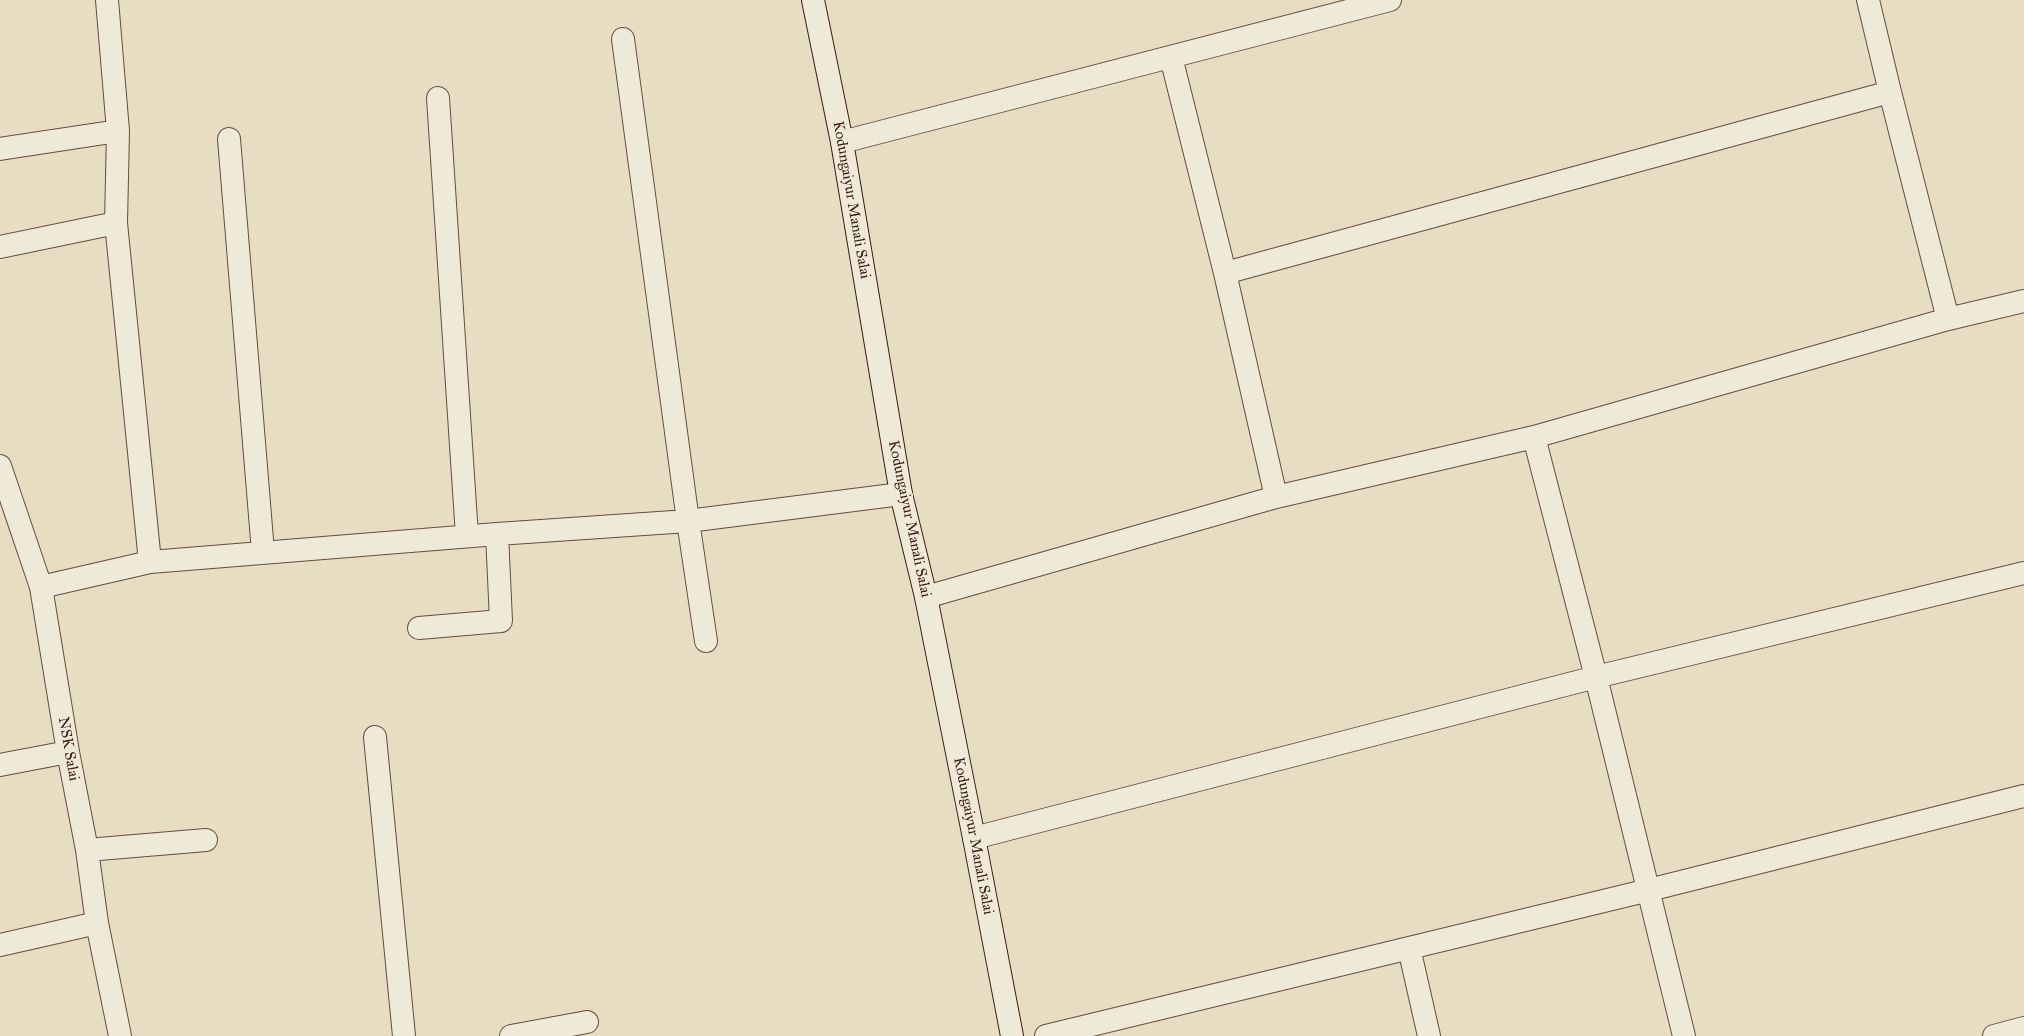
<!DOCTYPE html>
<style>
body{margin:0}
canvas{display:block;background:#e6ddc3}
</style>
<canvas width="2024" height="1036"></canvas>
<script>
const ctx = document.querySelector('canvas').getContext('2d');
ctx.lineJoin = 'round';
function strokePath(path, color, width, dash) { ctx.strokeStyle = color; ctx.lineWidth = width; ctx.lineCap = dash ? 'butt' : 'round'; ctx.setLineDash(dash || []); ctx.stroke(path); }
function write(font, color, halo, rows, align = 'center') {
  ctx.font = font + ' "IM FELL Great Primer",serif'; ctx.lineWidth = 4; ctx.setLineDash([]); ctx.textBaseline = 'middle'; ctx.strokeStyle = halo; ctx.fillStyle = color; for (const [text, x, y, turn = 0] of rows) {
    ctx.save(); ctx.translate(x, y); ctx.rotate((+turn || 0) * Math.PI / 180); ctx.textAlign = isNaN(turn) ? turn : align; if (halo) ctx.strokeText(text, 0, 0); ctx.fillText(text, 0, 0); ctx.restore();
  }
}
const street = new Path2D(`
 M107,0L118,131L116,223L150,562
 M1868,0L1890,92L1948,319
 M623,39L688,521L706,641
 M1171,57L1225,273L1276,497
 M438,98L467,536
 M229,139L263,552
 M842,142L1390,0
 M0,149L118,131
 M0,247L116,223
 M1225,273L1890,92
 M1534,437L1596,677L1684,1036
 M0,466L41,587L68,752L87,850L97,923L120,1036
 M41,587L150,562L497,534L688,521L901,494
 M926,597L1276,497L1534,437L1948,319L2024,301
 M419,628L501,621L497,534
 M375,737L404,1036
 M0,765L68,752
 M974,838L1596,677L2024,573
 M87,850L206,840
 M0,945L97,923
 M1409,948L1429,1036
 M511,1036L587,1022
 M1046,1036L1649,890L2024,796
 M1994,1036L2024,1028`);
const secondary = new Path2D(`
 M813,0L842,142L901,494L926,597L974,838L1012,1036`);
strokePath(street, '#664c3e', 24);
strokePath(secondary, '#3c1c11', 24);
strokePath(street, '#efe9d8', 22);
strokePath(secondary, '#efe9d8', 22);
write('15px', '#3c1c11', '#efe9d8', [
 ["Kodungaiyur Manali Salai",851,200,80],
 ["Kodungaiyur Manali Salai",909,519,78],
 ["NSK Salai",68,749,80],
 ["Kodungaiyur Manali Salai",973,836,79]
]);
</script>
